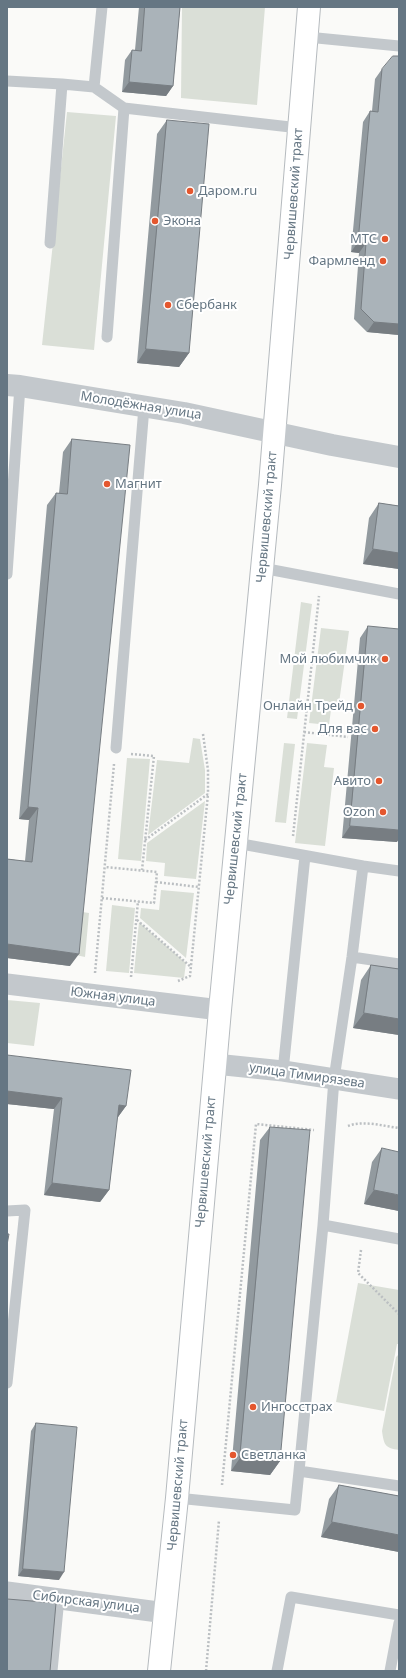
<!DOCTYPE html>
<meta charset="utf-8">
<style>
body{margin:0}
#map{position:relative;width:406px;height:1678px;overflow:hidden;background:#fafaf8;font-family:"Noto Sans",sans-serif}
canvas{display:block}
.frame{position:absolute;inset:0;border:8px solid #657683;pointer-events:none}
</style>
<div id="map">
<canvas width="406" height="1678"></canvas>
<div class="frame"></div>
</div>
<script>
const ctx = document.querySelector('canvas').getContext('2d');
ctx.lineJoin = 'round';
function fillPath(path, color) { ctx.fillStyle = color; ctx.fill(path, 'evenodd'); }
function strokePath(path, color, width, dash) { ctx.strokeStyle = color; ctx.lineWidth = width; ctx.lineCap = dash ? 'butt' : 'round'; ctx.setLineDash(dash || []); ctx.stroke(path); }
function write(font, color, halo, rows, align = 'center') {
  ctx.font = font + ' "Noto Sans",sans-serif'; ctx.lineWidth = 4; ctx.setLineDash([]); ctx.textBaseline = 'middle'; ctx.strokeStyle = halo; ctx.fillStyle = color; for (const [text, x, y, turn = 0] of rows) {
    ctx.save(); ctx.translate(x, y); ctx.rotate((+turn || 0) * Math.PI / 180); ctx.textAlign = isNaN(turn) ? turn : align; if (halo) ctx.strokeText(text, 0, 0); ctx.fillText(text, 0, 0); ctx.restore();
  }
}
fillPath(new Path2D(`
 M182,7H265L257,105L181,98Z
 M67,112L116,116L94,350L42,345Z
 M301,602L312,604L297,719L287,718Z
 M321,628L349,631L339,703L332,702L329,725L309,723Z
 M193,738L200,739L205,770V793L148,835L157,760L189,763Z
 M284,743L295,744L286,823L275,822Z
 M307,743L327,745L324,767L334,768L325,846L295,843Z
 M127,758L150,759L141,861L118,859Z
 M205,801L196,879L164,876L165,863L146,861L147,843Z
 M161,890L194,893L186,958L140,918L141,908L159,910Z
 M112,905L135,908L129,973L106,971Z
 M76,911L89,913L85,957L71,954Z
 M139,922L186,963L184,978L134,973Z
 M7,1000L40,1003L34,1046L7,1043Z
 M358,1283L399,1290V1344H397L384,1411L336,1402Z
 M399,1354V1450C385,1448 384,1445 382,1431L396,1357Z`), '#dadfd7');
const primary = new Path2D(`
 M159,1671L177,1498L220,1010L270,485L309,7`);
strokePath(primary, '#b5babe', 24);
strokePath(new Path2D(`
 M304,732L348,737
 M203,734L208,770V794
 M131,754L154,756L142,870
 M293,836L319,596
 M145,840L208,794L190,976L178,981
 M156,882L199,887
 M102,898L154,903L157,872L105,867
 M137,920L191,967
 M95,973L114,764
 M131,977L138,901
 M348,1126C363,1120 383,1126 399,1128
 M361,1250L358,1273L399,1314
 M222,1485L256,1124L314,1130
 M206,1671L219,1520`), '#bbbfc2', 2.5, [2, 2]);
strokePath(new Path2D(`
 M307,37L399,46
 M7,81L62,84
 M94,87L102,7
 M50,243L62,84L94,87L124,108L299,128
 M107,337L124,108
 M262,568L399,594
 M7,574L20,386
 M116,748L144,407
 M236,843L363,866L352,957L334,1079L323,1225L399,1239
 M363,866L399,871
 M352,957L399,964
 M283,1071L305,856
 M7,1211L25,1210L7,1383
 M323,1225L299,1471L399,1486
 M177,1498L295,1510L299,1471
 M52,1671L59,1598
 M277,1671L291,1597L399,1615
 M390,1671L399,1623`), '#c3c8cc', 11);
strokePath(new Path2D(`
 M7,984L220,1010
 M215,1064L283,1071L399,1089
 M7,1592L166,1613`), '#c3c8cc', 21);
strokePath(new Path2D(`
 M7,385L20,386L184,413L332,445L399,457`), '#c3c8cc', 22);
strokePath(primary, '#fff', 22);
fillPath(new Path2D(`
 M139,7H180L173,86L166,96L122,92L125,60L132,50H135Z
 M399,56V335L367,332L354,319L359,253L351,252L363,122L370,111H372L375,79L382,69Z
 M167,120L189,353L179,367L137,363L157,134Z
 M72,439L70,966L7,958V859L25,861L29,820L19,819L47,505L56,493H59L63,452Z
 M379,503L399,506V569L363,564L369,518Z
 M368,626L397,842L342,838L360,638Z
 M371,965L399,969V1035L353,1028L361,980Z
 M7,1055L126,1106L118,1117H117L109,1190L100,1202L44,1195L54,1109L7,1104Z
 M270,1127L280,1461L270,1475L231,1471L260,1140Z
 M382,1148L399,1211L364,1204L372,1162Z
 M36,1423L59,1580L18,1576L31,1431Z
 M339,1485L399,1496V1552L321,1537L329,1499Z`), '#929a9f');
fillPath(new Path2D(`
 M129,82L173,86L166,96L122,92Z
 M358,242L366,243L359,253L351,252Z
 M374,322L399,324V335L367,332Z
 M146,349L189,353L179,367L137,363Z
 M373,549L399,553V569L363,564Z
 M28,807L38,808L29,820L19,819Z
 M350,826L399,830V839L397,842L342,838Z
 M7,944L79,954L70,966L7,958Z
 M364,1013L399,1019V1035L353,1028Z
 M7,1091L62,1098L54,1109L7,1104Z
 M119,1105L126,1106L118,1117L111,1116Z
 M52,1183L109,1190L100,1202L44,1195Z
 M374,1190L399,1195V1211L364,1204Z
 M240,1458L280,1461L270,1475L231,1471Z
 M332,1522L399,1535V1552L321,1537Z
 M23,1569L64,1572L59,1580L18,1576Z`), '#777d82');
const building = new Path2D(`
 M145,7H180L173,86L129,82L132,50L141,51Z
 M393,56H399V324L374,322L361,309L366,243L358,242L370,111L378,112L382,69Z
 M167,120L209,124L189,353L146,349Z
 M72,439L130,445L79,954L7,944V859L32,862L38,808L28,807L56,493L67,494Z
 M379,503L399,506V553L373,549Z
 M368,626L399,629V830L350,826Z
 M371,965L399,969V1019L364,1013Z
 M7,1055L131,1070L126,1106L119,1105L109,1190L52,1183L62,1098L7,1091Z
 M270,1127L310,1130L280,1461L240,1458Z
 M382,1148L399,1152V1195L374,1190Z
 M7,1234H9L7,1245Z
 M36,1423L77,1427L64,1572L23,1569Z
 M339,1485L399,1496V1535L332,1522Z
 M7,1599L56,1603L50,1671H7Z`);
fillPath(building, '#aab3b9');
strokePath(building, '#777d82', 1);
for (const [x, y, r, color] of [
 [190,191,4,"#e4572e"],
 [155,221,4,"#e4572e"],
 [385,239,4,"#e4572e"],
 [383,261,4,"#e4572e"],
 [168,305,4,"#e4572e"],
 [107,484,4,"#e4572e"],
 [385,659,4,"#e4572e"],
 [361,706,4,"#e4572e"],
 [375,729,4,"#e4572e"],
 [379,781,4,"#e4572e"],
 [383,812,4,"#e4572e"],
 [253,1407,4,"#e4572e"],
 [233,1455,4,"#e4572e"]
]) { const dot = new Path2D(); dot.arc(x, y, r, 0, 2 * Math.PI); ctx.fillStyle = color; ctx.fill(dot); strokePath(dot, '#fff', 1.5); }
write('13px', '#657683', '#fff', [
 ["Даром.ru",198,191,"left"],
 ["Экона",163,221,"left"],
 ["МТС",377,239],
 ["Фармленд",375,261],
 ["Сбербанк",176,305,"left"],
 ["Магнит",115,484,"left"],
 ["Мой любимчик",377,659],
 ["Онлайн Трейд",353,706],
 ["Для вас",367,729],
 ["Авито",371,781],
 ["Ozon",375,812],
 ["Ингосстрах",261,1407,"left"],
 ["Светланка",241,1455,"left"]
], 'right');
write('13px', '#657683', '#fff', [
 ["Червишевский тракт",294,194,-86],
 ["Молодёжная улица",141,406,9],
 ["Червишевский тракт",267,517,-85],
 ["Червишевский тракт",236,839,-84],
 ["Южная улица",113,997,7],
 ["улица Тимирязева",307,1076,8],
 ["Червишевский тракт",206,1162,-85],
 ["Червишевский тракт",178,1485,-85],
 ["Сибирская улица",86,1602,7]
]);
</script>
